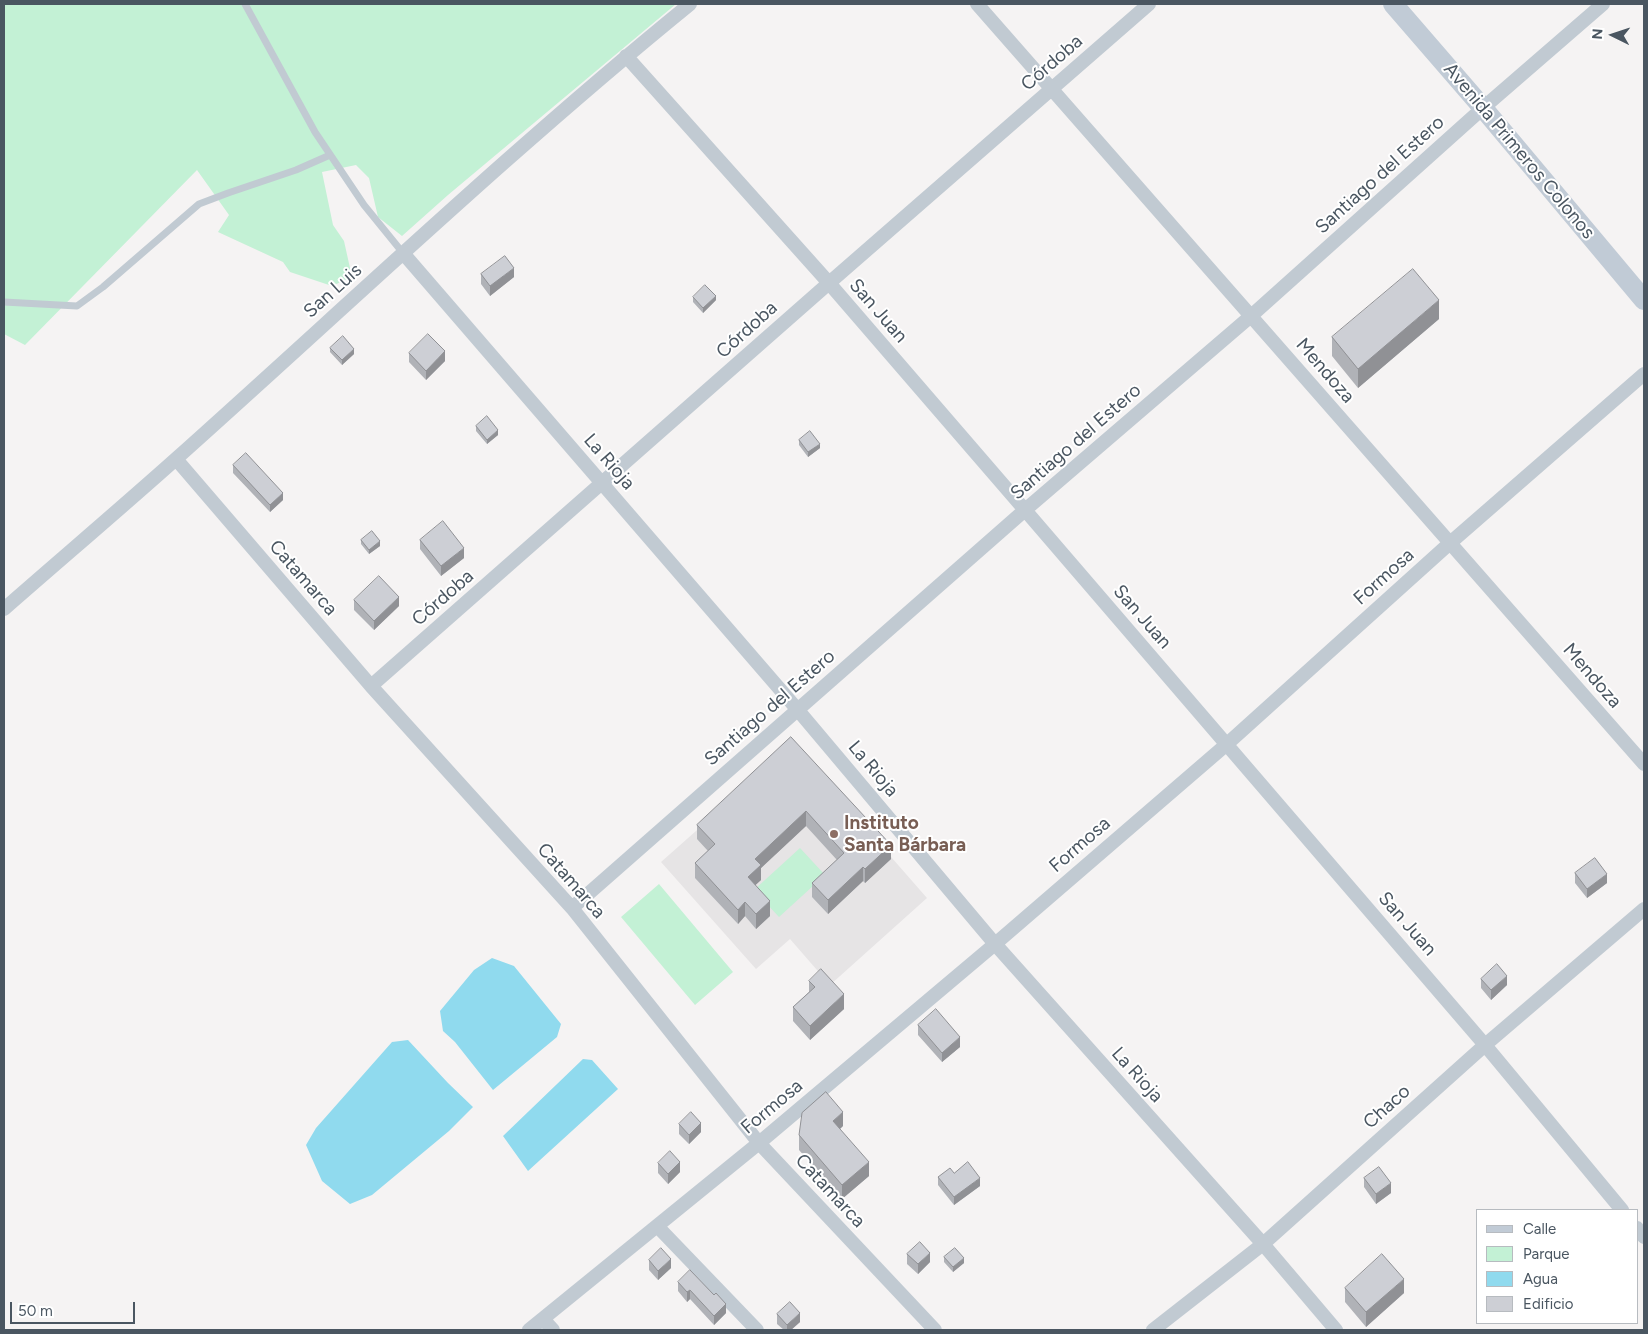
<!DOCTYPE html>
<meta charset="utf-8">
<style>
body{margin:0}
#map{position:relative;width:1648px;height:1334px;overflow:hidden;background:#f5f3f3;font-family:Figtree,sans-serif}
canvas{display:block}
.frame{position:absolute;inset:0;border:5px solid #4a5661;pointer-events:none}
.legend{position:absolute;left:1476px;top:1209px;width:162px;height:115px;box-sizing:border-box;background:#fff;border:1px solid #b7bbc0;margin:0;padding:6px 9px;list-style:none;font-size:15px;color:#4a5661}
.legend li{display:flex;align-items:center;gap:10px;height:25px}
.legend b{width:25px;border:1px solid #b7bbc0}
.north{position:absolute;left:1588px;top:10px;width:50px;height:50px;-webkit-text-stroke:4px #fff;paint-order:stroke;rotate:274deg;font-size:14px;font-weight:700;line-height:20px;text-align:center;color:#4a5661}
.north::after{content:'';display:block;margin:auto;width:18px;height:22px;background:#4a5661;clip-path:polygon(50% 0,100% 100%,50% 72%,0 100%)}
.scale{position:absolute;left:10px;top:1302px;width:125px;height:22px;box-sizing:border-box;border:2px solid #4a5661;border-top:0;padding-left:6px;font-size:15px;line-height:18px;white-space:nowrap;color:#4a5661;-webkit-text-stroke:4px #fff;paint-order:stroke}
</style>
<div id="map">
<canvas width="1648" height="1334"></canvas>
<div class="frame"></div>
<ul class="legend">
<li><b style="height:6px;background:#c1cbd6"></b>Calle</li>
<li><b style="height:14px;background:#c3f1d5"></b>Parque</li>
<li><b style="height:14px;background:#90daee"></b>Agua</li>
<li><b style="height:14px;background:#cdcfd5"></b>Edificio</li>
</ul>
<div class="north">N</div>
<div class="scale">50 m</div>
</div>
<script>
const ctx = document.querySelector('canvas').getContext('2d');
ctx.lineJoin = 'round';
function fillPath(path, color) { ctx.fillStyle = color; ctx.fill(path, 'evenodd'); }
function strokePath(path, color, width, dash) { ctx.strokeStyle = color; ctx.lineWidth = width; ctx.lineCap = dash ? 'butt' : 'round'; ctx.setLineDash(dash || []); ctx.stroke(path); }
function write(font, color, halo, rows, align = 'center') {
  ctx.font = font + ' Figtree,sans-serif'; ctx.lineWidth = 4; ctx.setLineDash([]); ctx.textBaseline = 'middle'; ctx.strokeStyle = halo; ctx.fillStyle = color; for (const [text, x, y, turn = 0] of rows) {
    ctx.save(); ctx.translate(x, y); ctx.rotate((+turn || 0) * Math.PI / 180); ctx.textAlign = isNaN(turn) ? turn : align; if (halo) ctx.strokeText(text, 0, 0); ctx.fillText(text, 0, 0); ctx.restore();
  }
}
fillPath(new Path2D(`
 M793,745L927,898L830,985L790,939L756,969L661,862Z`), '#e6e4e5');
fillPath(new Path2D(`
 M4,4H676L448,195L402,236L378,217L369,178L356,165L322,172L333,225L344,241L352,277L332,286L290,272L283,262L218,232L229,215L197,170L25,345L4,334Z
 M800,848L825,875L779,917L754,890Z
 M659,884L733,972L695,1005L621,917Z`), '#c3f1d5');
fillPath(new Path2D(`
 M492,958L514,966L561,1024L557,1037L493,1090L455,1042L443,1031L440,1011L474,970Z
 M408,1040L448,1083L473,1107L449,1131L372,1195L350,1204L322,1181L306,1145L316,1128L392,1042Z
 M583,1059L592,1060L618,1089L528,1171L503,1136Z`), '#90daee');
strokePath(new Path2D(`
 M245,4L315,132L364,205L403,253
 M4,302L77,306L103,287L199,204L228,193L296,170L330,155`), '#c1cad2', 7);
strokePath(new Path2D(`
 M977,4L1644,764
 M626,56L829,283L1025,510L1485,1045L1622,1210
 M403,253L797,709L995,944L1263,1244L1336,1330
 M176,459L371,686L572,908L759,1143L935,1330
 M4,609C61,559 120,509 177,458C347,306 513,148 690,4
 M371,686L829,283L1149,4
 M572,908L1025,510L1251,316L1483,108L1603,4
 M657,1226L757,1330
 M1637,1228L1644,1237
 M543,1319L553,1330
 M529,1330L759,1143L995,944L1227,744L1450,543L1644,374
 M1153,1330L1263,1244L1485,1045L1644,909`), '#c1cad2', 14);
strokePath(new Path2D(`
 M1393,4L1483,108L1644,300`), '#c1cbd6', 20);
fillPath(new Path2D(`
 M481,274L514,277L490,296L481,284Z
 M693,297L716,300L703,313L693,302Z
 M1439,319L1358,388L1332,356V337Z
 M330,348L354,354L342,365L330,352Z
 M409,353L445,361L426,380L409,362Z
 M476,426L498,435L487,444L476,431Z
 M799,440L820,448L808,457L799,445Z
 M233,465L283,500L270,512L233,473Z
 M361,540L380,546L369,554L361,544Z
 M420,540L464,558L441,576L420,549Z
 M354,600L399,606L374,630L354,610Z
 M791,737L891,859L865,883L863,881L828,914L812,897V883L837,860L806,826L761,868V880L755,885L770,916L756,929L745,916L738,924L695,878V863L708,851L697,839V825Z
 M1575,873L1607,883L1587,898L1575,883Z
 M1481,979L1507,985L1491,1000L1481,988Z
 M809,981L844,1009L810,1040L793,1021V1007L809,992Z
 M918,1025L960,1047L942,1062L918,1035Z
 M679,1124L701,1132L689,1144L679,1134Z
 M843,1126L840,1129L869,1176L842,1199L799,1150V1135Z
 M658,1163L680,1172L668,1184L658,1173Z
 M954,1173L980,1186L954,1205L938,1185V1177Z
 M1364,1178L1391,1193L1376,1204L1364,1187Z
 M907,1254L930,1262L918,1274L907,1264Z
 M944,1257L964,1263L953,1272L944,1262Z
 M649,1260L671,1268L658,1280L649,1270Z
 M678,1282L726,1313L714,1325L690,1299L687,1302L678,1291Z
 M1345,1288L1404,1293L1366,1327L1345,1302Z
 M777,1314L800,1322L791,1330H784L777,1324Z`), '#b0b2b7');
fillPath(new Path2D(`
 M514,268V277L490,296V286Z
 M716,296V300L703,313V308Z
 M1439,300V319L1358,388V369Z
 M354,349V354L342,365V360Z
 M445,351V361L426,380V371Z
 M498,430V435L487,444V440Z
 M820,444V448L808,457V452Z
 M283,493V500L270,512V505Z
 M380,541V546L369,554V550Z
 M464,548V558L441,576V566Z
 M399,597V606L374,630V621Z
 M806,811V826L761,868V880L748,892V877L755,859Z
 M891,845V859L865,883V869Z
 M863,867V881L828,914V900Z
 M1607,874V883L1587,898V889Z
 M770,901V916L756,929V914Z
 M745,902V916L738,924V910Z
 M1507,976V985L1491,1000V990Z
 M844,994V1009L810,1040V1026Z
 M960,1037V1047L942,1062V1053Z
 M843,1112V1126L833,1135V1121Z
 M701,1123V1132L689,1144V1135Z
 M680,1162V1172L668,1184V1174Z
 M869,1162V1176L842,1199V1185Z
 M980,1178V1186L954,1205V1197Z
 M1391,1183V1193L1376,1204V1194Z
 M930,1253V1262L918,1274V1264Z
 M964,1258V1263L953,1272V1267Z
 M671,1259V1268L658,1280V1271Z
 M1404,1279V1293L1366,1327V1312Z
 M690,1290V1299L687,1302V1292Z
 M726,1304V1313L714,1325V1316Z
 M800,1313V1322L791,1330H787V1325Z`), '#909195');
const building = new Path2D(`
 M505,256L514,268L490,286L481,274Z
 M1413,269L1439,300L1358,369L1332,337Z
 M705,285L716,296L703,308L693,297Z
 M428,334L445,351L426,371L409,353Z
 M343,336L354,349L342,360L330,348Z
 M487,416L498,430L487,440L476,426Z
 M810,431L820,444L808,452L799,440Z
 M246,453L283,493L270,505L233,465Z
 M443,521L464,548L441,566L420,540Z
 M372,531L380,541L369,550L361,540Z
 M379,576L399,597L374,621L354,600Z
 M791,737L891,845L865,869L863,867L828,900L812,883L844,853L806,811L755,859L761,865L748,877L770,901L756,914L745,902L738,910L695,863L715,844L697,825Z
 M1595,858L1607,874L1587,889L1575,873Z
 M1497,964L1507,976L1491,990L1481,979Z
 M821,969L844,994L810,1026L793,1007L815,987L809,981Z
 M936,1009L960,1037L942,1053L918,1025Z
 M826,1092L843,1112L833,1121L869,1162L842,1185L799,1135L802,1113Z
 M691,1112L701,1123L689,1135L679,1124Z
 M670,1151L680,1162L668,1174L658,1163Z
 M968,1162L980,1178L954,1197L938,1177L950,1168L954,1173Z
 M1379,1167L1391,1183L1376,1194L1364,1178Z
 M920,1242L930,1253L918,1264L907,1254Z
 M661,1248L671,1259L658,1271L649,1260Z
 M955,1248L964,1258L953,1267L944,1257Z
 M1382,1254L1404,1279L1366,1312L1345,1288Z
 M690,1270L714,1295L716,1293L726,1304L714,1316L690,1290L687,1292L678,1282Z
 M790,1302L800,1313L787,1325L777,1314Z`);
fillPath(building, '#cdcfd5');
strokePath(building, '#909195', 1);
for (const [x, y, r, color] of [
 [834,834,5,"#8d6e63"]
]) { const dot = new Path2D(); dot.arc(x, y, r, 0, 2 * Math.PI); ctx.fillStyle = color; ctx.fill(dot); strokePath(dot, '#fff', 2); }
write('19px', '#4a5661', '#fff', [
 ["Córdoba",1052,63,-41],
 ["Avenida Primeros Colonos",1519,151,50],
 ["Santiago del Estero",1380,175,-42],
 ["San Luis",333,291,-42],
 ["San Juan",878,311,49],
 ["Córdoba",747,330,-42],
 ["Mendoza",1325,371,49],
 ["Santiago del Estero",1076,442,-41],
 ["La Rioja",609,462,49],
 ["Formosa",1384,577,-42],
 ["Catamarca",303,578,49],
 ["Córdoba",443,598,-41],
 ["San Juan",1142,617,49],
 ["Mendoza",1592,676,49],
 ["Santiago del Estero",770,708,-41],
 ["La Rioja",873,769,50],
 ["Formosa",1080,845,-41],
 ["Catamarca",571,881,49],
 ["San Juan",1407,924,49],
 ["La Rioja",1137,1075,48],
 ["Formosa",772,1107,-40],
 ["Chaco",1387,1107,-42],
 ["Catamarca",830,1191,47]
]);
write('bold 19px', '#785e54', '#fff', [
 ["Instituto",844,823],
 ["Santa Bárbara",844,845]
], 'left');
</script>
